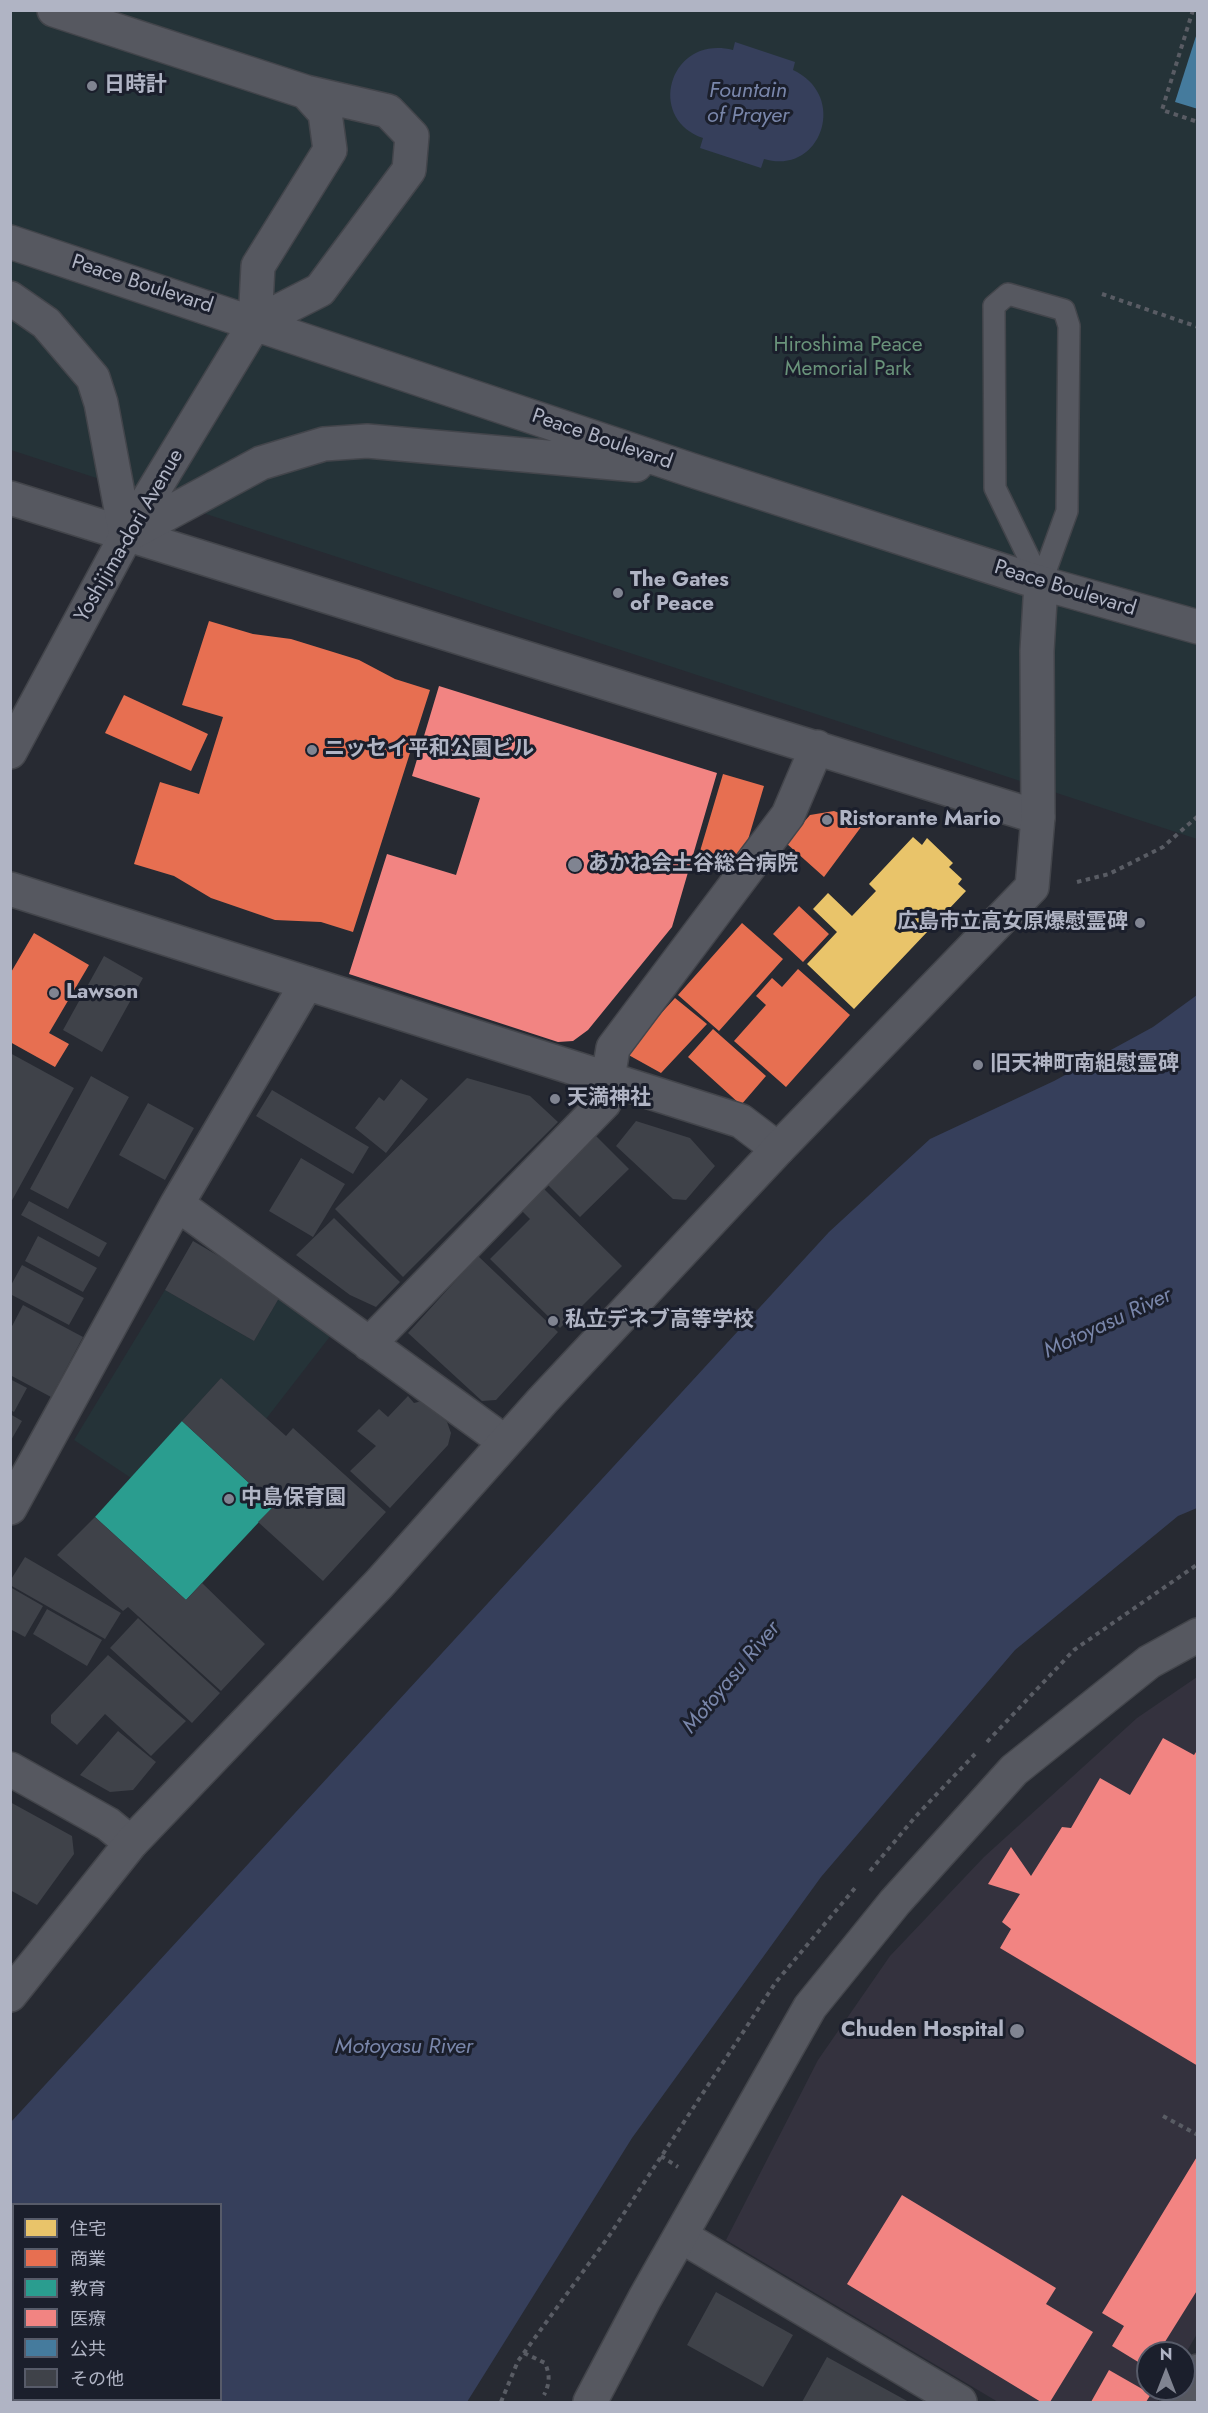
<!DOCTYPE html>
<meta charset="utf-8">
<style>
body{margin:0}
#map{position:relative;width:1208px;height:2413px;overflow:hidden;background:#272a32;font-family:Jost,"Noto Sans JP",sans-serif}
canvas{display:block}
.frame{position:absolute;inset:0;border:12px solid #b0b4c4;pointer-events:none}
.legend{position:absolute;left:12px;top:2203px;width:210px;height:198px;box-sizing:border-box;background:#1b1f2c;border:2px solid #575b69;margin:0;padding:8px 10px;list-style:none;font-size:18px;color:#b0b4c4}
.legend li{display:flex;align-items:center;gap:12px;height:30px}
.legend b{width:30px;border:2px solid #575b69}
.north{position:absolute;left:1136px;top:2341px;width:60px;height:60px;box-sizing:border-box;background:#1b1f2c;border:2px solid #575b69;border-radius:50%;rotate:0deg;font-size:16px;font-weight:700;line-height:24px;text-align:center;color:#b0b4c4}
.north::after{content:'';display:block;margin:auto;width:21px;height:27px;background:#808491;clip-path:polygon(50% 0,100% 100%,50% 72%,0 100%)}
</style>
<div id="map">
<canvas width="1208" height="2413"></canvas>
<div class="frame"></div>
<ul class="legend">
<li><b style="height:16px;background:#e9c46a"></b>住宅</li>
<li><b style="height:16px;background:#e76f51"></b>商業</li>
<li><b style="height:16px;background:#2a9d8f"></b>教育</li>
<li><b style="height:16px;background:#f28482"></b>医療</li>
<li><b style="height:16px;background:#457b9d"></b>公共</li>
<li><b style="height:16px;background:#3f4249"></b>その他</li>
</ul>
<div class="north">N</div>
</div>
<script>
const ctx = document.querySelector('canvas').getContext('2d');
ctx.lineJoin = 'round';
function fillPath(path, color) { ctx.fillStyle = color; ctx.fill(path, 'evenodd'); }
function strokePath(path, color, width, dash) { ctx.strokeStyle = color; ctx.lineWidth = width; ctx.lineCap = dash ? 'butt' : 'round'; ctx.setLineDash(dash || []); ctx.stroke(path); }
function write(font, color, halo, rows, align = 'center') {
  ctx.font = font + ' Jost,"Noto Sans JP",sans-serif'; ctx.lineWidth = 6; ctx.setLineDash([]); ctx.textBaseline = 'middle'; ctx.strokeStyle = halo; ctx.fillStyle = color; for (const [text, x, y, turn = 0] of rows) {
    ctx.save(); ctx.translate(x, y); ctx.rotate((+turn || 0) * Math.PI / 180); ctx.textAlign = isNaN(turn) ? turn : align; if (halo) ctx.strokeText(text, 0, 0); ctx.fillText(text, 0, 0); ctx.restore();
  }
}
fillPath(new Path2D(`
 M1197,1677V2334L1184,2356V2353H1148V2389H1165L1157,2402H998L726,2240L818,2060L890,1956L984,1857L1137,1718Z`), '#34323e');
fillPath(new Path2D(`
 M11,11H1197V839L11,450Z
 M165,1290L254,1341L282,1293L335,1330L266,1419L221,1378L131,1478L74,1440Z`), '#253338');
fillPath(new Path2D(`
 M735,42L795,62L793,70C849,96 821,176 764,159L761,168L700,148L703,138C645,118 670,34 733,50Z
 M1197,995V1508L1178,1516L1015,1650L821,1877L632,2138L467,2402H11V2122L829,1232L930,1139L1054,1081L1153,1027ZM14,2204H220V2400H14Z`), '#363f5b');
fillPath(new Path2D(`
 M913,837L922,845L927,838L953,863L949,867L962,879L958,884L966,891L854,1009L807,964L837,932L813,909L828,893L852,916L876,891L869,884Z`), '#e9c46a');
fillPath(new Path2D(`
 M209,621L253,634L291,639L359,660L395,679L430,690L353,932L321,922L275,920L211,898L174,876L134,864L160,782L199,794L223,717L182,705Z
 M124,695L208,734L191,771L105,733Z
 M723,774L764,786L739,870L698,858Z
 M834,811L864,823L824,877L786,843L810,815Z
 M799,906L829,934L803,962L773,934Z
 M742,923L783,959L719,1031L678,995Z
 M34,933L89,965L49,1033L69,1044L55,1067L10,1042V974Z
 M798,969L850,1015L786,1087L734,1041L766,1005L756,996L772,978L782,987Z
 M675,998L707,1024L661,1073L625,1053Z
 M713,1029L766,1076L741,1105L688,1057Z`), '#e76f51');
fillPath(new Path2D(`
 M182,1421L274,1506L186,1600L95,1517Z`), '#2a9d8f');
fillPath(new Path2D(`
 M439,686L717,773L672,927L588,1030L573,1041L558,1042L349,974L387,854L456,875L480,798L412,776Z
 M1163,1738L1194,1755L1198,1749V2066L1000,1948L1011,1929L1002,1922L1020,1894L988,1884L1011,1847L1031,1876L1062,1827L1071,1828L1100,1778L1130,1795Z
 M1198,2155V2289L1158,2353H1148V2368L1112,2346L1124,2326L1102,2313Z
 M902,2195L1056,2288L1046,2304L1093,2332L1050,2402H1041L847,2284Z
 M1109,2370L1151,2394L1146,2402H1091Z`), '#f28482');
fillPath(new Path2D(`
 M1197,33H1198V109L1175,102Z`), '#457b9d');
fillPath(new Path2D(`
 M104,956L143,978L102,1052L63,1030Z
 M10,1053L74,1088L10,1204Z
 M91,1076L129,1097L68,1209L30,1189Z
 M467,1078L530,1096L558,1122L403,1277L335,1209Z
 M401,1079L428,1099L386,1153L355,1128L379,1097L384,1101Z
 M272,1090L369,1147L353,1174L256,1116Z
 M148,1103L194,1128L165,1180L119,1155Z
 M636,1121L690,1138L715,1166L686,1200L673,1199L616,1146Z
 M595,1135L629,1169L580,1217L547,1184Z
 M301,1158L345,1184L313,1237L269,1211Z
 M544,1189L622,1266L560,1328L490,1259L530,1219L522,1211Z
 M29,1201L107,1243L99,1257L21,1215Z
 M334,1218L400,1282L376,1307L350,1295L296,1255Z
 M38,1236L97,1268L83,1292L25,1261Z
 M193,1241L282,1293L254,1341L165,1290Z
 M478,1256L558,1332L496,1400L482,1401L408,1333Z
 M22,1265L84,1298L69,1325L10,1294V1287Z
 M23,1305L83,1337L51,1397L10,1375V1330Z
 M221,1378L286,1436L293,1428L386,1512L323,1581L258,1522L274,1506L182,1421Z
 M10,1379L27,1388L14,1412L10,1410Z
 M408,1396L414,1403L422,1401L447,1422L451,1433L448,1445L390,1508L350,1471L376,1446L357,1431L379,1409L388,1417Z
 M10,1414L22,1421L10,1442Z
 M95,1517L186,1600L202,1583L265,1644L221,1691L128,1607L123,1611L57,1555Z
 M25,1557L121,1613L105,1639L10,1585V1581Z
 M10,1587L43,1606L25,1637L10,1629Z
 M47,1609L102,1640L87,1666L33,1634Z
 M138,1618L220,1693L192,1723L110,1648Z
 M108,1655L186,1721L151,1756L105,1714L77,1745L51,1723V1715Z
 M118,1731L156,1762L133,1790L110,1792L80,1775Z
 M10,1802L72,1836L74,1854L37,1905L10,1890Z
 M716,2292L793,2335L763,2387L687,2345Z
 M827,2357L909,2402H802Z`), '#3f4249');
const service = new Path2D(`
 M1008,294L1064,310L1069,326L1067,511L1041,583L995,488L994,306Z`);
const minor = new Path2D(`
 M10,498L1038,817
 M10,889L741,1121L778,1149
 M177,1204L505,1442
 M369,1344L604,1103L613,1048L788,815L817,747
 M10,1508L177,1204L307,983
 M10,1769L108,1824L131,1843
 M681,2236L960,2402
 M1179,2402L1198,2371`);
const tertiary = new Path2D(`
 M54,10L306,92L388,111L412,136L409,170L320,290L255,323
 M10,242L691,470L1041,583L1198,627
 M10,298L46,323L93,378L101,403L126,536
 M128,535L261,463L324,444L367,441L636,465
 M10,752L126,536L255,323L258,266L330,150L325,113L306,92
 M10,1995L131,1843L379,1584L543,1400L778,1149L1032,887L1038,817L1037,651L1041,583
 M590,2402L645,2298L810,2007L895,1902L1014,1770L1149,1662L1198,1635`);
strokePath(service, '#43454b', 24);
strokePath(minor, '#43454b', 36);
strokePath(tertiary, '#43454b', 36);
strokePath(new Path2D(`
 M1193,10L1162,110L1198,122
 M1102,294L1198,327
 M1077,882L1109,874L1163,847L1198,816
 M987,1742L1074,1650L1198,1564
 M870,1871L916,1816L975,1754
 M1163,2116L1198,2135
 M661,2156L678,2167
 M524,2353L545,2363C550,2375 550,2383 544,2395
 M501,2402L518,2361L609,2236L776,1982L855,1888`), '#595c64', 4, [4.5, 4.5]);
strokePath(service, '#565860', 21);
strokePath(minor, '#565860', 33);
strokePath(tertiary, '#565860', 33);
for (const [x, y, r, color] of [
 [92,86,6,"#808491"],
 [618,593,6,"#808491"],
 [312,750,6,"#808491"],
 [827,820,6,"#808491"],
 [575,865,8,"#808491"],
 [1140,923,6,"#808491"],
 [54,993,6,"#808491"],
 [978,1065,6,"#808491"],
 [555,1099,6,"#808491"],
 [553,1321,6,"#808491"],
 [229,1499,6,"#808491"],
 [1017,2031,8,"#808491"]
]) { const dot = new Path2D(); dot.arc(x, y, r, 0, 2 * Math.PI); ctx.fillStyle = color; ctx.fill(dot); strokePath(dot, '#1b1f2c', 2); }
write('bold 21px', '#b0b4c4', '#1b1f2c', [
 ["日時計",104,86],
 ["The Gates",630,581],
 ["of Peace",630,605],
 ["ニッセイ平和公園ビル",324,750],
 ["Ristorante Mario",839,820],
 ["あかね会土谷総合病院",588,865],
 ["広島市立高女原爆慰霊碑",1128,923,"right"],
 ["Lawson",66,993],
 ["旧天神町南組慰霊碑",990,1065],
 ["天満神社",567,1099],
 ["私立デネブ高等学校",565,1321],
 ["中島保育園",241,1499],
 ["Chuden Hospital",1004,2031,"right"]
], 'left');
write('21px', '#b0b4c4', '#1b1f2c', [
 ["Peace Boulevard",142,285,18],
 ["Peace Boulevard",602,440,19],
 ["Yoshijima-dori Avenue",130,536,-60],
 ["Peace Boulevard",1065,589,17]
]);
write('21px', '#69937a', '#1b1f2c', [
 ["Hiroshima Peace",848,346],
 ["Memorial Park",848,370]
]);
write('italic 22px', '#7986aa', '#1b1f2c', [
 ["Fountain",748,92],
 ["of Prayer",748,117],
 ["Motoyasu River",1108,1324,-25],
 ["Motoyasu River",732,1678,-50],
 ["Motoyasu River",404,2048]
]);
</script>
